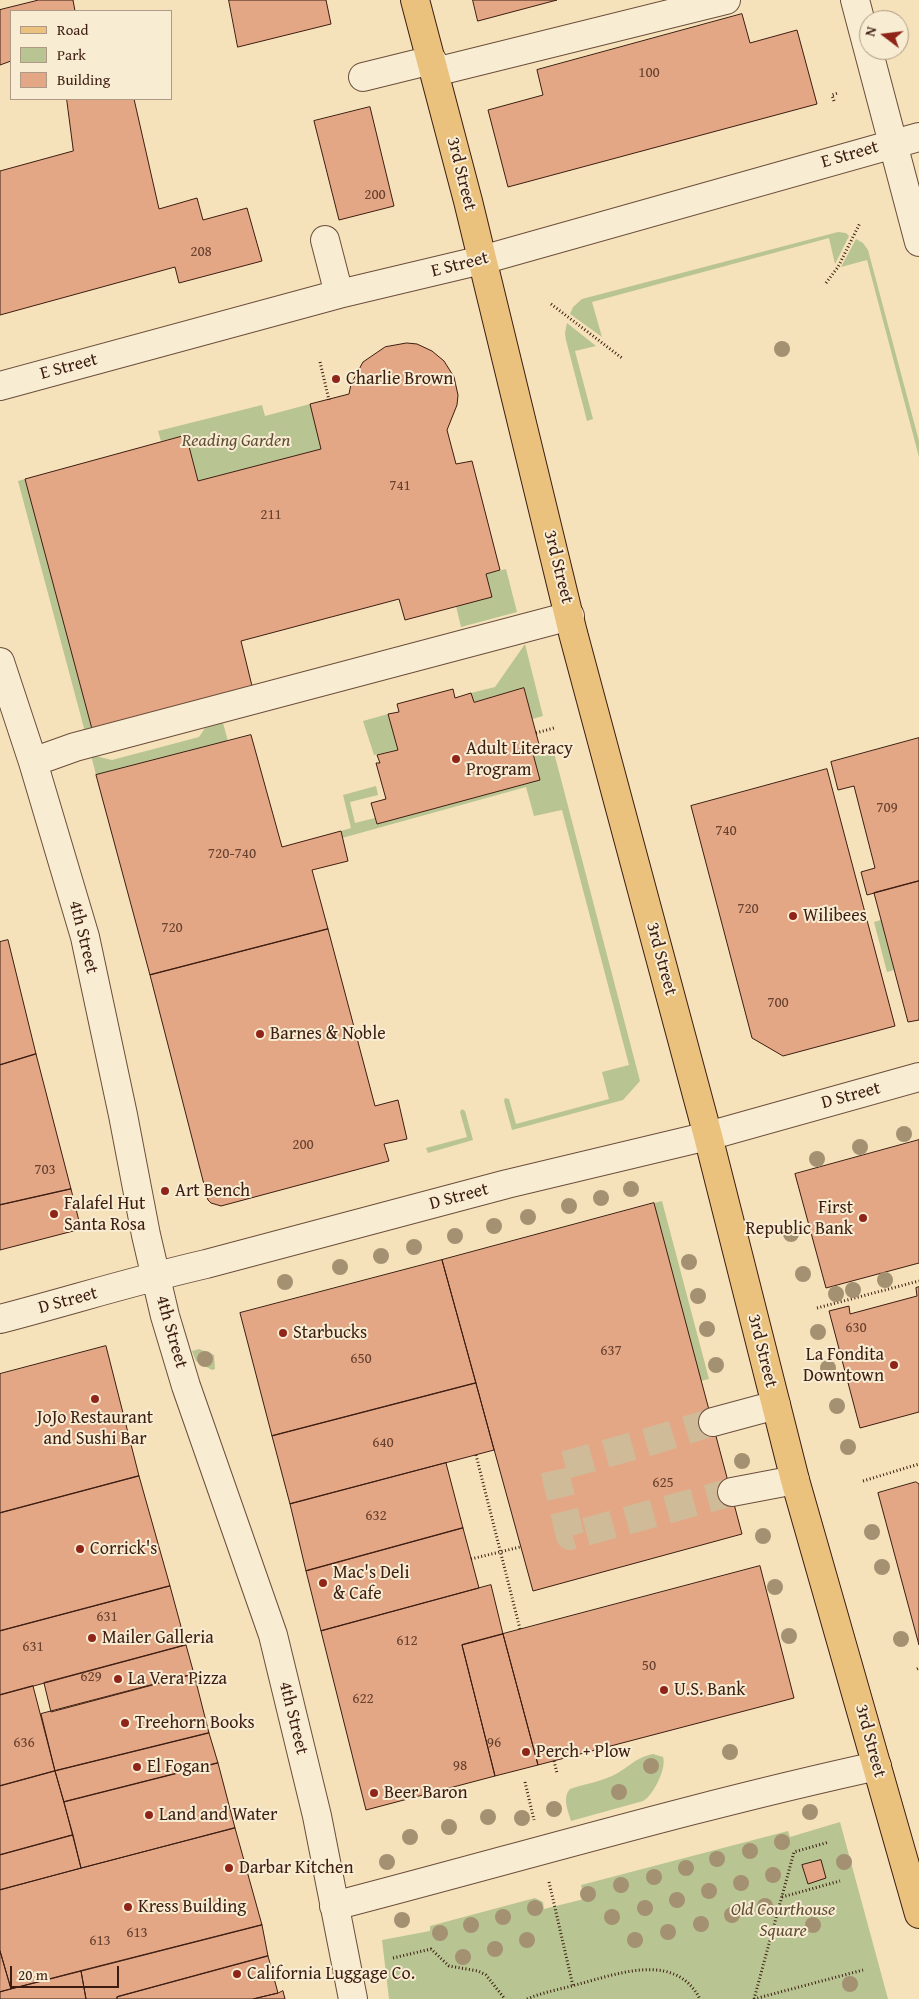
<!DOCTYPE html>
<style>
body{margin:0}
#map{position:relative;width:919px;height:1999px;overflow:hidden;background:#f5e2ba;font-family:"Gentium Book Plus",serif}
canvas{display:block}
.legend{position:absolute;left:10px;top:10px;width:162px;height:90px;box-sizing:border-box;background:#f8ecd2;border:1px solid #ad9985;margin:0;padding:6px 9px;list-style:none;font-size:15px;color:#3d1d11}
.legend li{display:flex;align-items:center;gap:10px;height:25px}
.legend b{width:25px;border:1px solid #ad9985}
.north{position:absolute;left:859px;top:10px;width:50px;height:50px;box-sizing:border-box;background:#f8ecd2;border:1px solid #ad9985;border-radius:50%;rotate:285deg;font-size:14px;font-weight:700;line-height:20px;text-align:center;color:#3d1d11}
.north::after{content:'';display:block;margin:auto;width:18px;height:22px;background:#8f2418;clip-path:polygon(50% 0,100% 100%,50% 72%,0 100%)}
.scale{position:absolute;left:10px;top:1966px;width:109px;height:22px;box-sizing:border-box;border:2px solid #3d1d11;border-top:0;padding-left:6px;font-size:15px;line-height:18px;white-space:nowrap;color:#3d1d11;-webkit-text-stroke:4px #f8ecd2;paint-order:stroke}
</style>
<div id="map">
<canvas width="919" height="1999"></canvas>
<ul class="legend">
<li><b style="height:6px;background:#eac17d"></b>Road</li>
<li><b style="height:14px;background:#b8c492"></b>Park</li>
<li><b style="height:14px;background:#e4a786"></b>Building</li>
</ul>
<div class="north">N</div>
<div class="scale">20 m</div>
</div>
<script>
const ctx = document.querySelector('canvas').getContext('2d');
ctx.lineJoin = 'round';
function fillPath(path, color) { ctx.fillStyle = color; ctx.fill(path, 'evenodd'); }
function strokePath(path, color, width, dash) { ctx.strokeStyle = color; ctx.lineWidth = width; ctx.lineCap = dash ? 'butt' : 'round'; ctx.setLineDash(dash || []); ctx.stroke(path); }
function write(font, color, halo, rows, align = 'center') {
  ctx.font = font + ' "Gentium Book Plus",serif'; ctx.lineWidth = 4; ctx.setLineDash([]); ctx.textBaseline = 'middle'; ctx.strokeStyle = halo; ctx.fillStyle = color; for (const [text, x, y, turn = 0] of rows) {
    ctx.save(); ctx.translate(x, y); ctx.rotate((+turn || 0) * Math.PI / 180); ctx.textAlign = isNaN(turn) ? turn : align; if (halo) ctx.strokeText(text, 0, 0); ctx.fillText(text, 0, 0); ctx.restore();
  }
}
fillPath(new Path2D(`
 M838,232L846,233L849,236L835,264L829,238L592,302L602,337L570,314L573,307L582,299Z
 M856,239L863,243L868,250L919,441V457L867,260L841,267Z
 M567,323L596,346L575,351L593,419L587,421L566,340L565,333Z
 M310,404L321,449L198,481L186,436L161,441L158,431L262,405L265,416Z
 M25,479L92,729L85,732L18,481Z
 M506,569L517,612L461,627L456,606L492,597L486,574Z
 M525,644L543,716L532,719L524,688L474,702L471,693L495,687Z
 M388,714L398,750L374,755L363,721Z
 M223,723L228,741L96,775L91,755L112,760L199,737L205,728Z
 M552,745L640,1081L623,1100L512,1130L504,1101L505,1098L509,1099L516,1124L609,1099L602,1072L629,1065L562,810L534,816L526,787L342,838L341,831L351,828L343,795L376,786L378,795L350,802L355,823L375,818L377,824L540,780L532,750Z
 M881,920L894,970L887,972L874,922Z
 M462,1109L465,1111L473,1140L428,1153L426,1148L467,1137L460,1112Z
 M662,1201L709,1379L700,1381L654,1203Z
 M199,1349L214,1355L215,1369L212,1370L196,1361L192,1351Z
 M653,1754L663,1757C667,1768 653,1796 643,1801L571,1821C568,1810 562,1798 570,1789C584,1784 599,1782 612,1776C629,1768 634,1758 653,1754Z
 M840,1822L888,1999H389L382,1940L430,1931V1926L535,1898L543,1902L544,1909L584,1899L581,1885L788,1831L790,1837Z`), '#b8c492');
const building = new Path2D(`
 M39,0H73L75,11H11V61L0,65V10Z
 M229,0H326L331,24L238,47Z
 M473,0H557L478,21Z
 M742,14L750,43L797,30L817,104L508,187L488,110L543,95L537,70Z
 M67,99H134L159,209L197,198L203,220L247,208L262,261L179,283L175,267L0,315V171L73,151Z
 M370,107L394,206L339,220L314,121Z
 M407,343L417,344L432,351L444,361L454,377L458,395L457,405L447,430L456,464L472,461L500,570L486,574L492,597L405,620L399,599L241,641L252,686L92,729L25,479L186,435L198,481L321,449L310,404L349,394L351,384L363,362L385,347Z
 M524,688L540,748L532,750L540,780L377,824L371,803L386,799L376,763H380L377,755L398,750L388,714L399,712L397,704L453,689L455,698L471,693L474,702Z
 M251,735L282,847L341,831L348,861L312,870L328,929L150,975L96,775Z
 M919,738V881L867,895L861,872L875,868L854,786L838,790L831,762Z
 M827,769L895,1026L783,1056L752,1038L691,806Z
 M919,881V1020L908,1022L874,893Z
 M328,929L375,1106L398,1100L407,1139L384,1144L389,1161L221,1206L211,1203L208,1200L150,975Z
 M8,940L36,1054L0,1065V942Z
 M36,1054L71,1189L0,1205V1065Z
 M919,1140V1263L826,1288L795,1174Z
 M71,1189L81,1229L0,1250V1205Z
 M654,1203L742,1534L533,1591L442,1260Z
 M442,1260L476,1383L272,1436L240,1313Z
 M919,1287V1412L860,1428L829,1311L849,1306L850,1314L917,1296L916,1288Z
 M106,1346L139,1476L0,1513V1374Z
 M476,1383L494,1450L290,1504L272,1436Z
 M446,1463L463,1528L306,1571L290,1504Z
 M139,1476L170,1586L0,1631V1513Z
 M916,1482L919,1484V1645L878,1493Z
 M463,1528L479,1588L321,1631L306,1571Z
 M760,1566L794,1698L538,1765L503,1634Z
 M491,1585L503,1634L462,1645L495,1776L366,1810L321,1631Z
 M170,1586L186,1645L0,1695V1631Z
 M503,1634L538,1765L495,1776L462,1645Z
 M186,1645L194,1674L51,1712L44,1683Z
 M194,1674L209,1733L55,1771L41,1714Z
 M33,1686L55,1771L0,1786V1695Z
 M209,1733L218,1763L64,1802L55,1771Z
 M218,1763L235,1828L81,1868L64,1802Z
 M55,1771L73,1835L0,1855V1786Z
 M235,1828L262,1925L11,1989L0,1951V1890Z
 M73,1835L81,1868L0,1890V1855Z
 M821,1860L826,1878L808,1884L802,1865Z
 M262,1925L268,1956L117,1997V1999H86L81,1971Z
 M0,1951L11,1989L0,1992Z
 M268,1956L278,1993L253,1999H117V1997Z
 M81,1971L86,1999H0V1992Z
 M283,1991L285,1999H253L278,1993Z`);
fillPath(building, '#e4a786');
strokePath(building, '#3d1d11', 1);
strokePath(new Path2D(`
 M713,1422L648,1442L554,1468L570,1536L732,1492`), '#d0bb98', 28, [28, 14]);
const minor = new Path2D(`
 M855,0L919,242
 M435,72L726,0
 M363,77L432,60
 M325,240L339,294
 M0,386L339,294L482,260L919,137
 M0,662L33,762L85,937L123,1115L146,1235L165,1316L186,1386L273,1635L317,1816L353,1999
 M33,762L75,747L570,616
 M0,1319C69,1301 136,1280 206,1264L507,1184L708,1136L919,1077
 M713,1422L776,1405
 M732,1492L795,1480
 M334,1906C515,1859 694,1806 877,1766`);
const major = new Path2D(`
 M415,0L468,201L573,633L708,1136L795,1480L919,1914`);
strokePath(minor, '#6b4e3b', 30);
strokePath(major, '#3d1d11', 30);
strokePath(new Path2D(`
 M834,101L832,95L838,93
 M826,283L838,267L860,223
 M551,304L622,358
 M320,362L329,400
 M536,733L554,728
 M817,1308L919,1281
 M476,1455L520,1629
 M863,1481L919,1464
 M471,1559L520,1547
 M917,1669L919,1668
 M554,1761L557,1773
 M525,1782L534,1820
 M549,1882L573,1986
 M782,1897L840,1881
 M393,1958L431,1949L449,1966L478,1971L486,1975L505,1999
 M527,1999C543,1992 562,1989 579,1984C618,1974 675,1951 700,1999
 M754,1999L794,1852L829,1842
 M754,1999L863,1970`), '#3d1d11', 3, [1, 2.5]);
strokePath(minor, '#f8ecd2', 28);
strokePath(major, '#eac17d', 28);
ctx.fillStyle = '#a49172';
for (const [x, y] of [
 [782,349],
 [904,1134],
 [860,1147],
 [817,1159],
 [631,1189],
 [601,1198],
 [569,1206],
 [528,1217],
 [494,1226],
 [791,1234],
 [455,1236],
 [414,1247],
 [381,1256],
 [689,1262],
 [340,1267],
 [803,1274],
 [885,1280],
 [285,1282],
 [853,1290],
 [836,1294],
 [698,1296],
 [707,1329],
 [818,1332],
 [205,1359],
 [716,1365],
 [828,1368],
 [837,1406],
 [848,1447],
 [742,1461],
 [872,1532],
 [763,1536],
 [882,1567],
 [775,1587],
 [789,1636],
 [901,1639],
 [730,1752],
 [651,1766],
 [619,1792],
 [554,1809],
 [810,1812],
 [488,1817],
 [522,1818],
 [449,1827],
 [410,1837],
 [782,1842],
 [750,1851],
 [717,1859],
 [387,1862],
 [844,1862],
 [686,1868],
 [773,1875],
 [654,1877],
 [741,1883],
 [621,1885],
 [709,1891],
 [588,1894],
 [677,1900],
 [765,1906],
 [535,1908],
 [645,1908],
 [732,1915],
 [503,1917],
 [612,1917],
 [402,1920],
 [701,1924],
 [471,1925],
 [813,1925],
 [668,1932],
 [440,1933],
 [527,1940],
 [635,1940],
 [495,1949],
 [463,1957],
 [850,1984]
]) { ctx.beginPath(); ctx.arc(x, y, 8, 0, 2 * Math.PI); ctx.fill(); }
for (const [x, y, r, color] of [
 [336,379,5,"#8f2418"],
 [456,759,5,"#8f2418"],
 [793,916,5,"#8f2418"],
 [260,1034,5,"#8f2418"],
 [165,1191,5,"#8f2418"],
 [54,1214,5,"#8f2418"],
 [863,1218,5,"#8f2418"],
 [283,1333,5,"#8f2418"],
 [894,1365,5,"#8f2418"],
 [95,1399,5,"#8f2418"],
 [80,1549,5,"#8f2418"],
 [323,1583,5,"#8f2418"],
 [92,1638,5,"#8f2418"],
 [118,1679,5,"#8f2418"],
 [664,1690,5,"#8f2418"],
 [125,1723,5,"#8f2418"],
 [526,1752,5,"#8f2418"],
 [137,1767,5,"#8f2418"],
 [374,1793,5,"#8f2418"],
 [149,1815,5,"#8f2418"],
 [229,1868,5,"#8f2418"],
 [128,1907,5,"#8f2418"],
 [237,1974,5,"#8f2418"]
]) { const dot = new Path2D(); dot.arc(x, y, r, 0, 2 * Math.PI); ctx.fillStyle = color; ctx.fill(dot); strokePath(dot, '#f8ecd2', 2); }
write('15px', '#67402e', null, [
 ["100",649,73],
 ["200",375,195],
 ["208",201,252],
 ["741",400,486],
 ["211",271,515],
 ["709",887,808],
 ["740",726,831],
 ["720-740",232,854],
 ["720",748,909],
 ["720",172,928],
 ["700",778,1003],
 ["200",303,1145],
 ["703",45,1170],
 ["630",856,1328],
 ["637",611,1351],
 ["650",361,1359],
 ["640",383,1443],
 ["625",663,1483],
 ["632",376,1516],
 ["631",107,1617],
 ["612",407,1641],
 ["631",33,1647],
 ["50",649,1666],
 ["629",91,1677],
 ["622",363,1699],
 ["636",24,1743],
 ["96",494,1743],
 ["98",460,1766],
 ["613",137,1933],
 ["613",100,1941]
]);
write('18px', '#3d1d11', '#f8ecd2', [
 ["E Street",850,155,-16],
 ["3rd Street",461,174,76],
 ["E Street",460,265,-14],
 ["E Street",69,367,-15],
 ["3rd Street",558,567,76],
 ["4th Street",83,937,76],
 ["3rd Street",661,959,75],
 ["D Street",851,1096,-15],
 ["D Street",459,1197,-15],
 ["D Street",68,1301,-15],
 ["4th Street",171,1332,74],
 ["3rd Street",762,1351,76],
 ["4th Street",293,1718,76],
 ["3rd Street",870,1741,75]
]);
write('18px', '#3d1d11', '#f8ecd2', [
 ["Charlie Brown",346,379],
 ["Adult Literacy",466,749],
 ["Program",466,770],
 ["Wilibees",803,916],
 ["Barnes & Noble",270,1034],
 ["Art Bench",175,1191],
 ["Falafel Hut",64,1204],
 ["Santa Rosa",64,1225],
 ["First",853,1208,"right"],
 ["Republic Bank",853,1229,"right"],
 ["Starbucks",293,1333],
 ["La Fondita",884,1355,"right"],
 ["Downtown",884,1376,"right"],
 ["JoJo Restaurant",95,1418,"center"],
 ["and Sushi Bar",95,1439,"center"],
 ["Corrick's",90,1549],
 ["Mac's Deli",333,1573],
 ["& Cafe",333,1594],
 ["Mailer Galleria",102,1638],
 ["La Vera Pizza",128,1679],
 ["U.S. Bank",674,1690],
 ["Treehorn Books",135,1723],
 ["Perch + Plow",536,1752],
 ["El Fogan",147,1767],
 ["Beer Baron",384,1793],
 ["Land and Water",159,1815],
 ["Darbar Kitchen",239,1868],
 ["Kress Building",138,1907],
 ["California Luggage Co.",247,1974]
], 'left');
write('italic 18px', '#624f38', '#f8ecd2', [
 ["Reading Garden",236,441],
 ["Old Courthouse",783,1910],
 ["Square",783,1931]
]);
</script>
